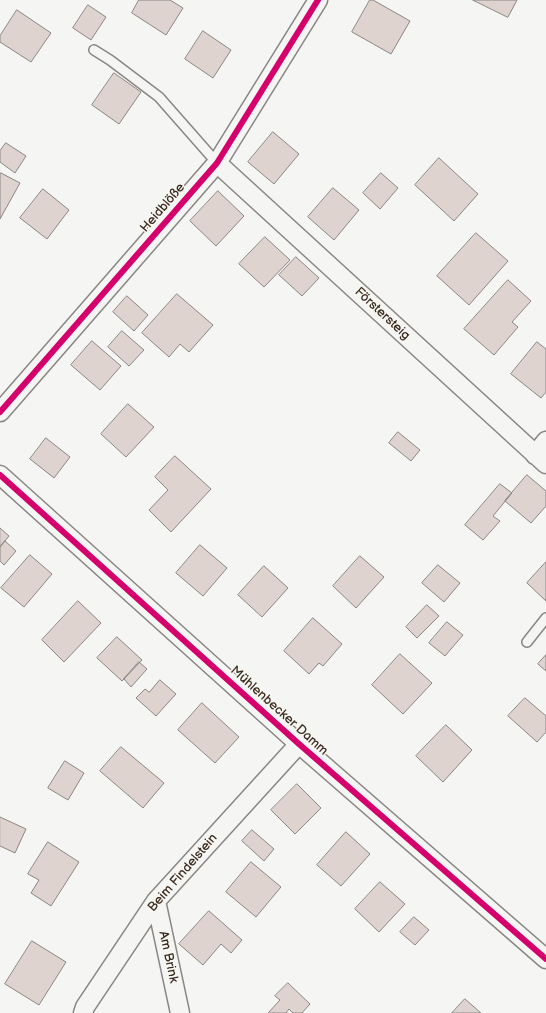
<!DOCTYPE html>
<meta charset="utf-8">
<style>
body{margin:0}
canvas{display:block;background:#f5f5f3}
</style>
<canvas width="546" height="1013"></canvas>
<script>
const ctx = document.querySelector('canvas').getContext('2d');
ctx.lineJoin = 'round';
function fillPath(path, color) { ctx.fillStyle = color; ctx.fill(path, 'evenodd'); }
function strokePath(path, color, width, dash) { ctx.strokeStyle = color; ctx.lineWidth = width; ctx.lineCap = dash ? 'butt' : 'round'; ctx.setLineDash(dash || []); ctx.stroke(path); }
function write(font, color, halo, rows, align = 'center') {
  ctx.font = font + ' "Balsamiq Sans",sans-serif'; ctx.lineWidth = 3; ctx.setLineDash([]); ctx.textBaseline = 'middle'; ctx.strokeStyle = halo; ctx.fillStyle = color; for (const [text, x, y, turn = 0] of rows) {
    ctx.save(); ctx.translate(x, y); ctx.rotate((+turn || 0) * Math.PI / 180); ctx.textAlign = isNaN(turn) ? turn : align; if (halo) ctx.strokeText(text, 0, 0); ctx.fillText(text, 0, 0); ctx.restore();
  }
}
const building = new Path2D(`
 M139,0H170L183,8L166,35L132,13Z
 M370,0H373L410,21L391,54L352,32Z
 M473,0H517L508,17Z
 M88,5L106,17L91,40L73,28Z
 M17,10L51,33L31,62L0,42V36Z
 M203,31L231,50L213,78L185,59Z
 M114,73L141,92L119,124L92,105Z
 M273,132L299,154L274,184L248,162Z
 M6,143L26,156L15,173L0,162V151Z
 M439,158L478,194L454,221L415,185Z
 M1,173L20,183L0,219V175Z
 M381,173L398,188L380,209L363,193Z
 M333,188L359,210L334,240L308,217Z
 M43,189L69,210L47,239L20,218Z
 M218,191L244,216L216,246L190,221Z
 M476,233L508,261L469,305L437,276Z
 M265,237L290,260L264,287L239,264Z
 M296,257L319,278L302,296L279,275Z
 M508,280L531,301L512,322L518,327L494,355L464,329Z
 M177,294L213,325L189,352L180,344L169,357L142,333Z
 M127,296L148,315L134,331L113,312Z
 M122,331L144,350L129,366L108,347Z
 M92,341L121,366L100,390L71,365Z
 M537,342L546,349V392L541,398L511,374Z
 M128,404L154,427L126,457L101,434Z
 M398,432L420,450L411,461L389,443Z
 M46,438L70,457L54,478L30,459Z
 M175,456L211,489L171,532L149,510L168,490L155,477Z
 M527,475L546,491V506L531,523L505,501Z
 M500,484L512,493L493,516L500,521L483,540L465,525Z
 M0,528L9,536L0,547Z
 M5,541L16,551L4,565L0,561V547Z
 M200,545L227,568L203,596L176,573Z
 M30,555L52,574L24,607L1,588Z
 M360,556L384,577L356,608L333,586Z
 M546,562V601L527,583Z
 M438,565L460,583L444,602L422,583Z
 M264,566L288,588L262,617L238,595Z
 M78,601L101,623L64,662L42,640Z
 M427,605L439,616L417,638L406,627Z
 M313,618L342,644L323,666L319,663L309,674L284,651Z
 M447,622L463,635L445,656L429,643Z
 M117,637L142,660L122,681L97,658Z
 M400,654L432,683L403,714L372,685Z
 M546,655V671L538,664Z
 M139,662L147,669L131,687L124,679Z
 M160,680L176,694L156,716L136,698L145,689L149,692Z
 M525,698L546,716V732L537,742L508,716Z
 M202,703L239,737L215,763L178,730Z
 M446,725L472,750L443,782L416,756Z
 M121,747L164,783L143,808L100,771Z
 M65,761L84,773L68,800L48,788Z
 M297,784L321,808L295,834L271,810Z
 M0,817L26,829L15,853L0,846Z
 M252,830L274,849L264,861L242,841Z
 M346,832L370,854L341,886L317,865Z
 M48,842L79,862L51,906L31,893L39,880L28,874Z
 M251,862L281,887L256,917L226,892Z
 M380,882L405,904L379,932L355,909Z
 M209,911L242,940L231,953L221,944L203,965L179,944Z
 M414,917L429,930L415,945L400,932Z
 M32,941L66,962L39,1005L5,984Z
 M288,983L310,1004L302,1013H293L289,1009L286,1013H268L280,1000L275,996Z
 M465,999L481,1013H452Z`);
fillPath(building, '#ded3cf');
strokePath(building, '#8a8683', 1);
const service = new Path2D(`
 M94,50L110,60L159,97L217,163
 M527,642L546,618`);
const minor = new Path2D(`
 M217,163L546,464
 M0,412L217,163L318,0
 M535,455L546,441
 M0,475L299,744L546,959
 M156,901L180,1013
 M83,1013L85,1007L156,901L299,744`);
strokePath(service, '#8a8683', 12);
strokePath(minor, '#8a8683', 21);
strokePath(service, '#f5f5f3', 9);
strokePath(minor, '#f5f5f3', 18);
strokePath(new Path2D(`
 M0,412L217,163L318,0
 M0,475L299,744L546,959`), '#d6006c', 6);
write('13px', '#3b2a1e', '#f6f6f2', [
 ["Heidblöße",163,208,-49],
 ["Förstersteig",382,314,43],
 ["Mühlenbecker Damm",279,711,42],
 ["Beim Findelstein",183,873,-49],
 ["Am Brink",168,957,78]
]);
</script>
